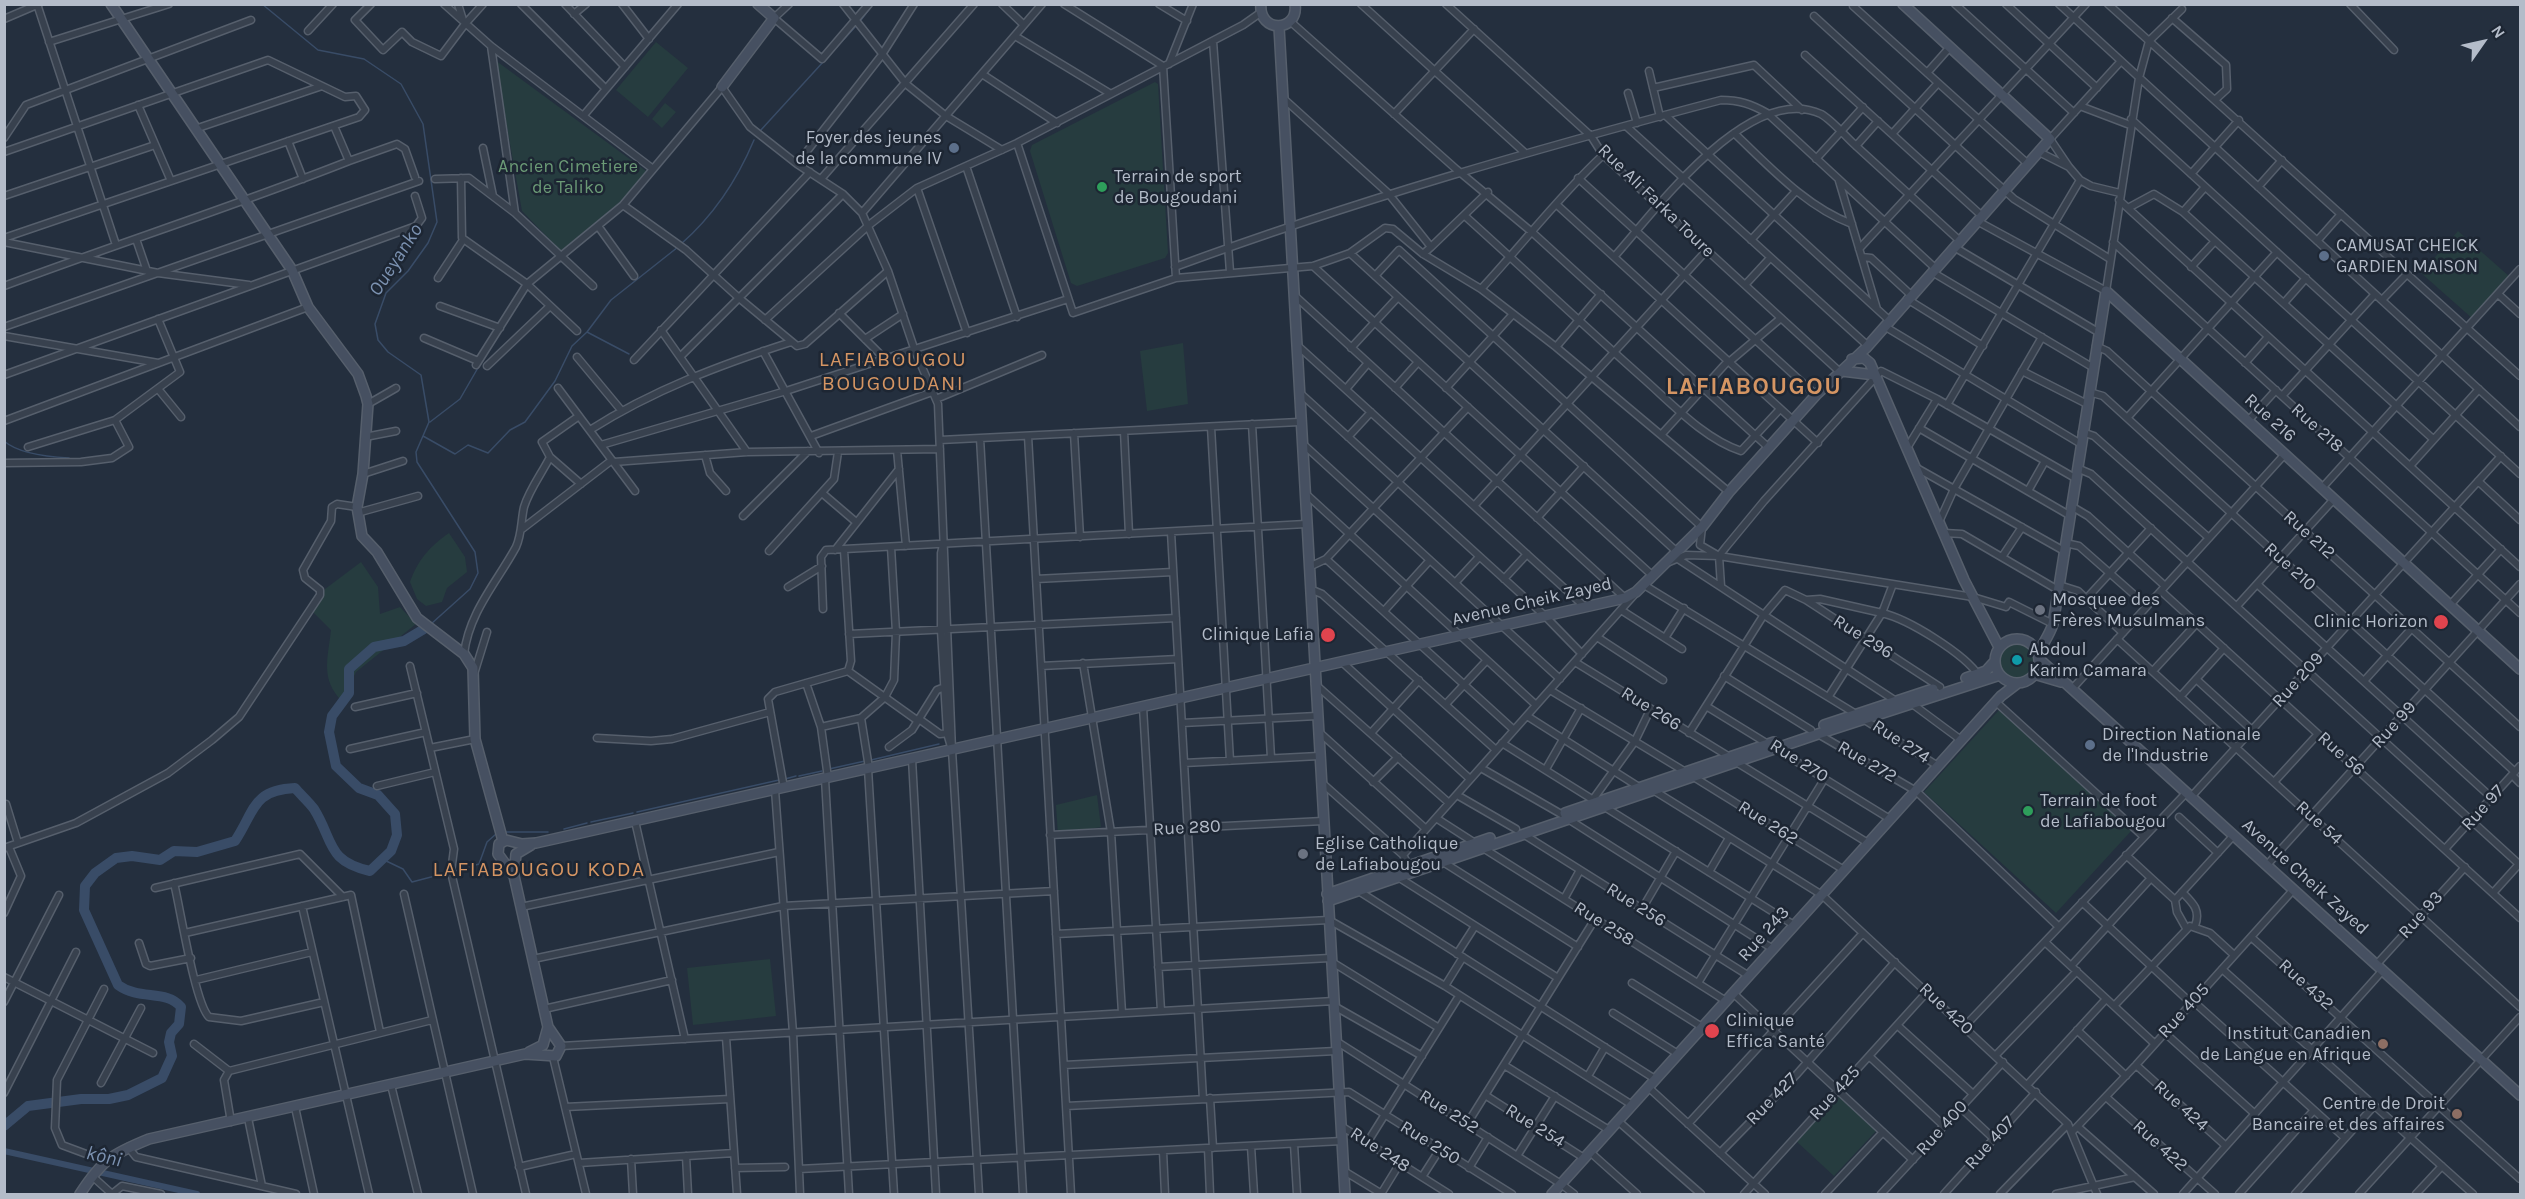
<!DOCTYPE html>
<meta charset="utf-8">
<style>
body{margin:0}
#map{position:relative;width:2525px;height:1199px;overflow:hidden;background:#242f3e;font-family:Karla,sans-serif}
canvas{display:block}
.frame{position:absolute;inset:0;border:6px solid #b4bcc9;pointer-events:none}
.north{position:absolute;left:2453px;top:12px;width:60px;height:60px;-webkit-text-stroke:4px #1d2633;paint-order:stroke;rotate:56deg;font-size:16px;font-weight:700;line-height:24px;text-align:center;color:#b4bcc9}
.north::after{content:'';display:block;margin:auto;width:21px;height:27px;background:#b4bcc9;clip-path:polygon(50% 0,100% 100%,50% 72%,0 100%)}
</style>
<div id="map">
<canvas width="2525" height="1199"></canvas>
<div class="frame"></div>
<div class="north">N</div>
</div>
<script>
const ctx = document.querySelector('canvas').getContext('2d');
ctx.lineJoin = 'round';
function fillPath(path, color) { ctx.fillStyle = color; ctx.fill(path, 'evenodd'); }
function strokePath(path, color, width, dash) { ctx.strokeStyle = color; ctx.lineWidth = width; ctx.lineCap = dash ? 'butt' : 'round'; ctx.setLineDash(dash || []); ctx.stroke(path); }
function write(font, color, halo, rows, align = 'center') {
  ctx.font = font + ' Karla,sans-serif'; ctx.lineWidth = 5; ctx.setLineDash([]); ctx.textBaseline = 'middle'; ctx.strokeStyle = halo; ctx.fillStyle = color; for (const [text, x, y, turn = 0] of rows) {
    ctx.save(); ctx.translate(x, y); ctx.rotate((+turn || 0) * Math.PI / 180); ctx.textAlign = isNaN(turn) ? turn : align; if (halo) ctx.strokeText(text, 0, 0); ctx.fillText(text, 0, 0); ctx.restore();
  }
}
fillPath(new Path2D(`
 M656,42L688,68L648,117L616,90Z
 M495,60L646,171L632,192L561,251L522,211Z
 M1155,82L1158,84L1168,253L1165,258L1077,286L1071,283L1030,151L1032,145Z
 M665,103L676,112L662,128L652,119Z
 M2458,231L2510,277L2473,319L2421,273Z
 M1183,343L1188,404L1147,411L1140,351Z
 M449,533L465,557L467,572L447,588L442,602L426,606L417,599L410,582C418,560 429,547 449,533Z
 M361,562L378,587L380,614L400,607L416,624L356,672L342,701C320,679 328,658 331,630L313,612L325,589Z
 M1999 660a18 18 0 1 1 36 0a18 18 0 1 1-36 0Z
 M2000,709L2132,830L2056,913L1924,792Z
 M1097,795L1101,827L1058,835L1056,805Z
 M770,959L776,1016L693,1025L687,968Z
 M1838,1094L1877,1130L1834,1176L1795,1140Z`), '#263c3f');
strokePath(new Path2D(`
 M262,4L318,50L364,59L401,84L423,124L437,222L428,243L408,271L386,293L375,324L378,340L388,352L421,375L429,422L416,452L417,462L475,552L478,573L470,589L431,624
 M861,20L873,4
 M760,131L856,26
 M681,244C713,216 738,178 754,140
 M587,332L629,354
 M481,362L489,350
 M430,422L460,399L479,366
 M423,436L455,454L468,445L488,453L510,430L525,422L555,381L572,346L587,332L611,300L678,247
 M4,441C19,454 50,457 69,458
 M871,760L939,744
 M829,769L865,761
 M799,776L822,771
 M785,779L796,776
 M637,812L779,780
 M591,822L633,813
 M564,829L587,823
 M504,832H548
 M382,859L403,869L412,882L450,872
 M455,871L479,864L487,842L496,834`), '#394c67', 1.5);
strokePath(new Path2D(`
 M4,1151L197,1194`), '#394c67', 6);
strokePath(new Path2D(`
 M4,1126L28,1106L81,1099H109L128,1095L162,1078L172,1056L169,1042L171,1033L179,1024L181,1007C166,989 140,1001 118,985L84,910L85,886L95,873L116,858L132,856L160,860L174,851L197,852L235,841C255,811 252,790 295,788C301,795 309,802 314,809C334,841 326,861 370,871L391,851L397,835L395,814L378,795L359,788L336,766L329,732L332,716L349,693V669L374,647L404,641L424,629`), '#394c67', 10);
const street = new Path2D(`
 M37,4L116,245
 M371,4L355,20L383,50L402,32L412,42L441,56L465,24L483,4
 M444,4L491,46L653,169
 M458,4L463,20
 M521,4L606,89
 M565,4L625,67
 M622,4L649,39
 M789,4L774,18L822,59L869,4
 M843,4L906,84L946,116L1002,150
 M1002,4L1024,25
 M1064,4L1163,66L1176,278
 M1159,4L1187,21
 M1361,4L1524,152
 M1446,4L1591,136L1603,155L1841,373
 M1955,4L2074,113
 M2006,4L2097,88
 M2059,4L2520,427
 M2108,4L2520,376
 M2350,4L2394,50
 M1853,6L2028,164
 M574,14L586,4
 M1814,16L2014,199L2110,259
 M2172,18L2226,65L2227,89L2216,99
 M4,19L39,4
 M1291,22L1456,169L1533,233L1769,448
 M308,31L333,4
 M1015,36L1111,94
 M1213,41L1230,272
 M49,42L169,4
 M491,46L515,213
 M1805,55L1982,216
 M1169,64L1193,4
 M1649,71L1660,117
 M1927,73L1950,47
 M982,74L1057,123
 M1653,88L1754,65L1802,110
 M1628,93L1637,123
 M1284,99L1388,193L1431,247L1423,254
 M138,105L171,181
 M2080,106L2130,125
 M1394,114L1474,29
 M584,115L678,4
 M1665,115L1889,320
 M2131,119L2520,474
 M334,126L349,161L397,144L405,149L415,177
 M1626,126L1867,345
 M195,129L322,86
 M1734,133C1769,166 1806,207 1852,224
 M1892,134L1938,83
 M4,138L26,105L251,20
 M288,141L303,179
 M1017,143L1073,313L1176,278L1313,266L1350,253L1385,228L1393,229L1423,254L1481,289L1556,347L1729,492
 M1856,146L1878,121
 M483,148L493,196
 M4,152L268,60L345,97L356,96L365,110L359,117L4,238
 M2039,152L2069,167L2080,180L2091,186L2120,193
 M1816,159L1863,107
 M797,164L881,56L914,4
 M966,166L1017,317
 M2069,167L2050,139L2121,61
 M2191,174L2239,120
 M461,178L462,238L527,284L577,331
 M1578,178L1816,395
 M435,179L469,178L515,213L593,286
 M821,179L974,4
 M1839,181L1877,309
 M2258,187L2282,160
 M917,188L967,333
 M4,196L155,145
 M2119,200L2520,567
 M1556,204L1818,443
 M623,205L686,250L739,298L797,346L805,344L888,271
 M2128,208L2154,194L2183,212L2433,439
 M2183,212L2205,187
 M862,213L1042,4
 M1465,216C1525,270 1584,326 1645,380C1674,406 1705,439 1741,451L1780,409
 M1977,221L2106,291L2139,78L2149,41L2182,9
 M598,226L634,276
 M136,239L147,271
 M1751,240L1796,191
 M2317,241L2341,214
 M4,242L158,273L249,285
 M2113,242L2520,613
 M1431,247L1488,192
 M1954,247L2098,332
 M1859,249L2086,4
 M1350,253L1676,551
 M1614,257C1655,211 1749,81 1821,114C1832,120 1845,136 1855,145C1890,177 1925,209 1960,241
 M1862,257L1871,258L1911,295
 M1313,266L1653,576
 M1175,267C1354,201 1536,149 1721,100C1739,100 1751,104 1767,113L1935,268
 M2191,267L2215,241
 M1932,272L2092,367
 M1375,276L1399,250L1702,527L1700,545L1719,556
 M438,278L463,240
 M1745,285L1770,258
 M4,286C119,243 235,206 349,161
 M1481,289C1522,245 1559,196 1603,155
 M2498,294L2520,314
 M1294,295L1625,598
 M1907,299L1983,346
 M2382,300L2407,274
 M2284,303L2306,278
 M440,306L500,328
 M839,313L886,360
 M765,320L869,225L917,188L1017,143L1243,25L1260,13
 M1884,326L2081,444
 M4,327L419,181
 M661,330L747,452
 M4,336L158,363
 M424,338L478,361
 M865,339L903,314
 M1297,345L1585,607
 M2096,346L2107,351L2520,727
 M1556,347L1601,294
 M1351,348L1398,297
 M763,351L819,453
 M681,356L843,194
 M577,357L621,410
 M634,360L810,172
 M1729,362L1781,318
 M2245,363L2268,337
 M476,365L527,284L623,205L722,87L750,127L797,164L843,194L862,213L888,271L915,351L938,404L952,750L979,1194
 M487,366L550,306
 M2022,371L2087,404
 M4,375L416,226L422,218L415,196
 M558,388L635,491
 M1395,388L1418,362
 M1446,388L1513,314
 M1346,389L1368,363
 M159,390L181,417
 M2089,392L2103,396L2515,772
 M1300,393L1545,616L1582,654
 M2282,396L2375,294
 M936,399L1042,355
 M368,404L396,388
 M1947,405L2080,180
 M2127,418L2277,252
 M4,421L308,307
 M2248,421L2276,390
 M1252,424L1271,758
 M1211,427L1230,761
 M1919,428L2069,515
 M590,430C653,390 720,365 791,342
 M1124,431L1129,534
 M2082,432L2094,436L2209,538
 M1074,433L1080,537
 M1661,435L1728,361
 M811,436L932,392
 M1028,436L1071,1194
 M365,437L396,431
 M1348,437L1371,412
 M980,438L1023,1194
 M940,440L1299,422
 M1303,444L1560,679
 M601,445L786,391L1068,299
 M28,447L115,420L180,372L158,319
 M1907,448L1937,399
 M897,450L906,546
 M705,455L710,473L726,491
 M550,457L581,484
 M614,462L747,452L940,449
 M4,463L81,462L112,458L129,447L115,420
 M2410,466L2479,389
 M1915,467L2064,551
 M2077,468L2091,474L2520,865
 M363,474L403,461
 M2478,481L2520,520
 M2322,488L2520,269
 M2028,491L2045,461
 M822,493L856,522
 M1306,494L1536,705
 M1474,506L1707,250
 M2071,506L2088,516L2165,586
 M357,513L418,496
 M743,516L808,451
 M1537,518L1584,466
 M1939,522L1954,489L2042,337
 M522,529L612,460
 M1171,532L1203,1099
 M1944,533L1962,534L2058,590
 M2065,543L2079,546L2147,606
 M943,545L941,553V630L947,733L951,747
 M835,550L899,469
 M769,551L834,479L838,452
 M2002,557L2022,527
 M1326,559L1514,730
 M1678,559L1899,703
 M1669,562L1686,555L1719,556L1973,597L2006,607L2009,602L2053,624
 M1309,567L1326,559L1468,407
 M1036,579L1173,572
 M1504,579L1527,554
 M1455,583L1479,557
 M2257,584L2492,798
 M1644,585L1856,714
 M2059,585L2078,591L2123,633
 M1721,586L1719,556L1726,547L1764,501L1881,371L1937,399L2075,478
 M788,587L822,566
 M1310,589L1322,594L1496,750
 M2161,591L2520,918
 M2086,599L2151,528
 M1806,600L1820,599L1882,613L1893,584
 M2450,605L2501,549
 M2237,606L2334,499
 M823,609L821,557L826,550L1306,524
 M1621,610L1682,649
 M1384,611L1430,560
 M849,634L1176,618
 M1597,637L1663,680
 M1665,638L1684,608
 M2117,639L2520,1007
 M464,654C469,612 497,582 516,547C522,534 521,520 524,507C529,490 542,473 550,457L542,442L579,416
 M1575,662L1728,756
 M1083,663L1111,832L1122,1013
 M1343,663L1470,779
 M410,666L454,849L451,872L526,1194
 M1041,666L1178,659
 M848,671L918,721
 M2153,671L2197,623
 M474,674L487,632
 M1724,676L1811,730
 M2196,679L2252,730
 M2364,681L2412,628
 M806,683L821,727L828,778
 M1315,684L1449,803
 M2072,689L2285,454
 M1550,690L1684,771
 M1829,696L1882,613C1908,619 1965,654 1979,676
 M2180,697L2224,648
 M1996,702L2144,837
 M1911,703L1961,740
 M1446,704L1487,660
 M1706,706L1890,819
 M355,707L417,693
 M1143,707L1161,1011
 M1527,716L1639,787
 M861,718L869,768
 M919,719L940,734L949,733
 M1863,719L1938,766
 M1182,723L1317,716
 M821,727L861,718L885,697L894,680L896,632L891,547
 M1318,731L1426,829
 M1371,733L1419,680
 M1689,733L1763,616L1785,590L1806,600L1940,687
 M1818,734L1916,791L2059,927
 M597,738L651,741L672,739L770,712
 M1502,743L1794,925
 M889,747L912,730L937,690L947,686
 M430,748L475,739
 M350,749L426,732
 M912,759L936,1194
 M1736,762L1868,843
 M1184,763L1319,756
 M1481,768L1561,814
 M868,769L894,1194
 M1546,769L1581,708
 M2512,775L2520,783
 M1692,776L1844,870
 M825,779L849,1194
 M1321,782L1403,855L1410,868
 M1373,782L1398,757
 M2274,782L2318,734
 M377,786L435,772
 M784,788L768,699L775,692L848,671L851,661L844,550
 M775,790L793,1033L800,1194
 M1653,790L1822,895L2068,1124L2097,1194
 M1457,795L1516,829
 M2191,797L2501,456
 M1594,798L1635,741L1650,710
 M6,804L18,843
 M2179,817L2218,853
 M1436,818L1475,843
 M1568,819L1773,949
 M635,821L685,1039
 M1523,834L1749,976
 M1050,835L1323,821
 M4,848L76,823L168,773L212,740L239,717L320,595V590L305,578L303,570L331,521L332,507L337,504L357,507
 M1483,848L1726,1001
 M2445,849L2520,766
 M1403,855L1634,595
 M2126,855L2175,900L2177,912L2186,928
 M1443,862L1578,947
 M2267,865L2520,584
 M1709,872L1729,838
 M1398,877L1558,978
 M174,883C180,907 195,1004 209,1017L241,1021L324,1002
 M155,888L300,854L343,897
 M1357,890L1655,1079
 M2182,892C2193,903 2201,910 2195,926
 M2493,893L2520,863
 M404,894L473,1194
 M1564,899L1580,870
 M2175,900L2234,835
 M2082,902L2191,1003
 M302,906L369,1194
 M521,907L779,852
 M1642,909L1676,851
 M4,913L21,876L9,847
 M185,933L351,895L380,1032
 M1056,934L1329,920L1445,986L1632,1105
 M2251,937L2520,1179
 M2045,942L2155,1044
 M139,943L146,964L150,966L191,958
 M1457,954L1475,926
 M533,959L783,906L1054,891
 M1332,962L1439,1028
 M2377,964L2465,867
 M2071,966L2151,878
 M1158,967L1330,958
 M2222,969L2473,1194
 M4,977L153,1053
 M196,980L312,952
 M1632,983L1702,1027
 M1698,983L1825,778
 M1445,986L1463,957
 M104,989L57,1080L55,1128L62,1145L105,1161
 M1733,993L1913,1160
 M2193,1001L2345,1138
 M4,1002L59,895
 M1334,1006L1422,1056
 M2114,1006L2190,926L2210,933L2234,955
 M544,1009L672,980
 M1613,1013L1678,1054
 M1897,1025L1973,1094
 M1965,1026L2186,793
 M2077,1030L2126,1076
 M2165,1033L2255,1114
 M726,1037L737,1194
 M1336,1041L1561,1184L1574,1194
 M194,1044L229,1071
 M561,1046L1334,1001
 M1996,1055L2077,971
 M1869,1056L1944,1126
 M553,1057L586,1194
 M1064,1065L1336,1051
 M1504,1065L1609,1130
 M2136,1065L2226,1146
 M1588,1076L1605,1047
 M101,1083L141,1008
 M2028,1084L2106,999
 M391,1085L418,1194
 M1648,1087L1765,1194
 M4,1093L76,952
 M1485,1095L1584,1158
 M2106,1097L2215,1194
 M1210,1098L1213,1148
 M1066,1106L1349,1092L1512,1194
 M295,1107L314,1194
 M565,1107L730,1099
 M1961,1108L1994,1139
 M248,1118L262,1186
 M1618,1121L1701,1194
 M231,1122L224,1080L229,1071L432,1020
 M1467,1124L1595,919
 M1688,1124L1863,933
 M1341,1126L1449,1194
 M2078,1127L2154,1194
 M2072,1132L2136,1065L2294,889
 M1367,1143L1459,996
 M1294,1144L1297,1194
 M1251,1146L1254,1194
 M128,1147L136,1157L296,1194
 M1208,1148L1210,1194
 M1163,1151L1165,1194
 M1590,1152L1637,1194
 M1720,1153L1797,1074L1895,962
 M686,1156L688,1194
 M1517,1156L1555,1096
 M631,1159L633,1194
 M579,1163L734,1153
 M519,1167L576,1154
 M735,1168L785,1167
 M1469,1168L1488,1137
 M799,1169L1342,1141
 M1344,1171L1382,1194
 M92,1176L112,1194
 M1422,1177L1440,1149
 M112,1194L122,1186L161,1194
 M1381,1194L1400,1163
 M1744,1194L1927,992
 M1825,1194L1883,1132
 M1881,1194L2003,1062
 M1944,1194L2036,1092
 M2000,1194L2068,1124
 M2056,1194L2135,1177
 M2183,1194L2383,970
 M2239,1194L2314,1110
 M2295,1194L2374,1106
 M2359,1194L2520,1017
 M2416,1194L2442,1166`);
const secondary = new Path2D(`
 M111,4L292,270L308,307L358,374L366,396L368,404L363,474L357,507L362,536L377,552L417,618L464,654L473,668L475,739L503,841
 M1261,4C1258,33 1299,33 1295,4
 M1279,27L1345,1194
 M722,87L774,18L758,4
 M2106,291L2520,669
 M1852,359L1864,358L1870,363L1964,580L1999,647
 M1842,371L1875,375
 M1995 661a22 22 0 1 1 44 0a22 22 0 1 1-44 0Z
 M2038,654C2043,643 2049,636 2053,624L2106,291
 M2039,659L2520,1095
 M2034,674L2061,682
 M1966,678L1986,671L1995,661
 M1824,725L1933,689
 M1565,813L1774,742
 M514,876L498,854L499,844L506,840L522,844L536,843L1625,598L1636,592L1702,527L1729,492L1816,395L1866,348L2050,139L1903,4
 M1327,894L1490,838
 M1328,901L1818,734L2000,675
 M529,1052L543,1045L548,1027L514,876L516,854L531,845
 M80,1194C102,1160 112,1154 149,1139L525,1054L556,1056L561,1046L548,1027
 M1552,1194L2001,696L2018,683`);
strokePath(street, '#565f6c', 9);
strokePath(secondary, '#565f6c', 12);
strokePath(street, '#38414e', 6);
strokePath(secondary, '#465061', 9);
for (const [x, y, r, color] of [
 [954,148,6,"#5c6f8a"],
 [1102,187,6,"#2e9e5b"],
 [2324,256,6,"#5c6f8a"],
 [2040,610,6,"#6b7280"],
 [2441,622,8,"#e0444e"],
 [1328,635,8,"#e0444e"],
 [2017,660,6,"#0f9aa8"],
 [2090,745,6,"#5c6f8a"],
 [2028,811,6,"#2e9e5b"],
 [1303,854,6,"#6b7280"],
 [1712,1031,8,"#e0444e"],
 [2383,1044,6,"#8d6e63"],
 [2457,1114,6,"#8d6e63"]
]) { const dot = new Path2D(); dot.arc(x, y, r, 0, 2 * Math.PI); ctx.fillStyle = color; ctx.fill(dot); strokePath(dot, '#1d2633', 2); }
write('18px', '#b4bcc9', '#1d2633', [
 ["Foyer des jeunes",942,138,"right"],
 ["de la commune IV",942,159,"right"],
 ["Terrain de sport",1114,177],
 ["de Bougoudani",1114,198],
 ["CAMUSAT CHEICK",2336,246],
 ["GARDIEN MAISON",2336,267],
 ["Mosquee des",2052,600],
 ["Frères Musulmans",2052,621],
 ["Clinic Horizon",2428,622,"right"],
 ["Clinique Lafia",1314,635,"right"],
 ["Abdoul",2029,650],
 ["Karim Camara",2029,671],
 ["Direction Nationale",2102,735],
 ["de l'Industrie",2102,756],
 ["Terrain de foot",2040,801],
 ["de Lafiabougou",2040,822],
 ["Eglise Catholique",1315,844],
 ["de Lafiabougou",1315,865],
 ["Clinique",1726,1021],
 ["Effica Santé",1726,1042],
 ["Institut Canadien",2371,1034,"right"],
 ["de Langue en Afrique",2371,1055,"right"],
 ["Centre de Droit",2445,1104,"right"],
 ["Bancaire et des affaires",2445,1125,"right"]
], 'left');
write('18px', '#6b9a76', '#1d2633', [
 ["Ancien Cimetiere",568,167],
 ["de Taliko",568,188]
]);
write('18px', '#b4bcc9', '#1d2633', [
 ["Rue Ali Farka Toure",1656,201,44],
 ["Rue 216",2270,418,42],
 ["Rue 218",2317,428,42],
 ["Rue 212",2309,535,42],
 ["Rue 210",2290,567,42],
 ["Avenue Cheik Zayed",1532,602,-13],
 ["Rue 296",1863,637,32],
 ["Rue 209",2298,680,-48],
 ["Rue 266",1651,709,32],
 ["Rue 99",2394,725,-48],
 ["Rue 274",1901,742,33],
 ["Rue 56",2341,754,42],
 ["Rue 270",1799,761,32],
 ["Rue 272",1867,762,30],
 ["Rue 97",2483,808,-48],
 ["Rue 262",1768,823,32],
 ["Rue 54",2319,823,42],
 ["Rue 280",1187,828,-3],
 ["Avenue Cheik Zayed",2305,877,42],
 ["Rue 256",1636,905,32],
 ["Rue 93",2421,915,-48],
 ["Rue 258",1604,924,32],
 ["Rue 243",1764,934,-48],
 ["Rue 432",2306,985,42],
 ["Rue 420",1946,1009,43],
 ["Rue 405",2184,1011,-48],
 ["Rue 425",1835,1093,-48],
 ["Rue 427",1772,1099,-46],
 ["Rue 424",2181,1106,42],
 ["Rue 252",1449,1112,32],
 ["Rue 254",1535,1126,32],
 ["Rue 400",1942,1128,-48],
 ["Rue 250",1430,1143,32],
 ["Rue 407",1990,1143,-48],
 ["Rue 422",2160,1146,42],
 ["Rue 248",1380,1150,33]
]);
write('italic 20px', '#7c92b1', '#1d2633', [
 ["Oueyanko",396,260,-57],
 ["kôni",104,1157,13]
]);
ctx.letterSpacing = '1.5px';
write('21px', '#d59563', '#1d2633', [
 ["LAFIABOUGOU",893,360],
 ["BOUGOUDANI",893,384],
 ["LAFIABOUGOU KODA",539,870]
]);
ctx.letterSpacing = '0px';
ctx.letterSpacing = '1.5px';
write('bold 24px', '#d59563', '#1d2633', [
 ["LAFIABOUGOU",1754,387]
]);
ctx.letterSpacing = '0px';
</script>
